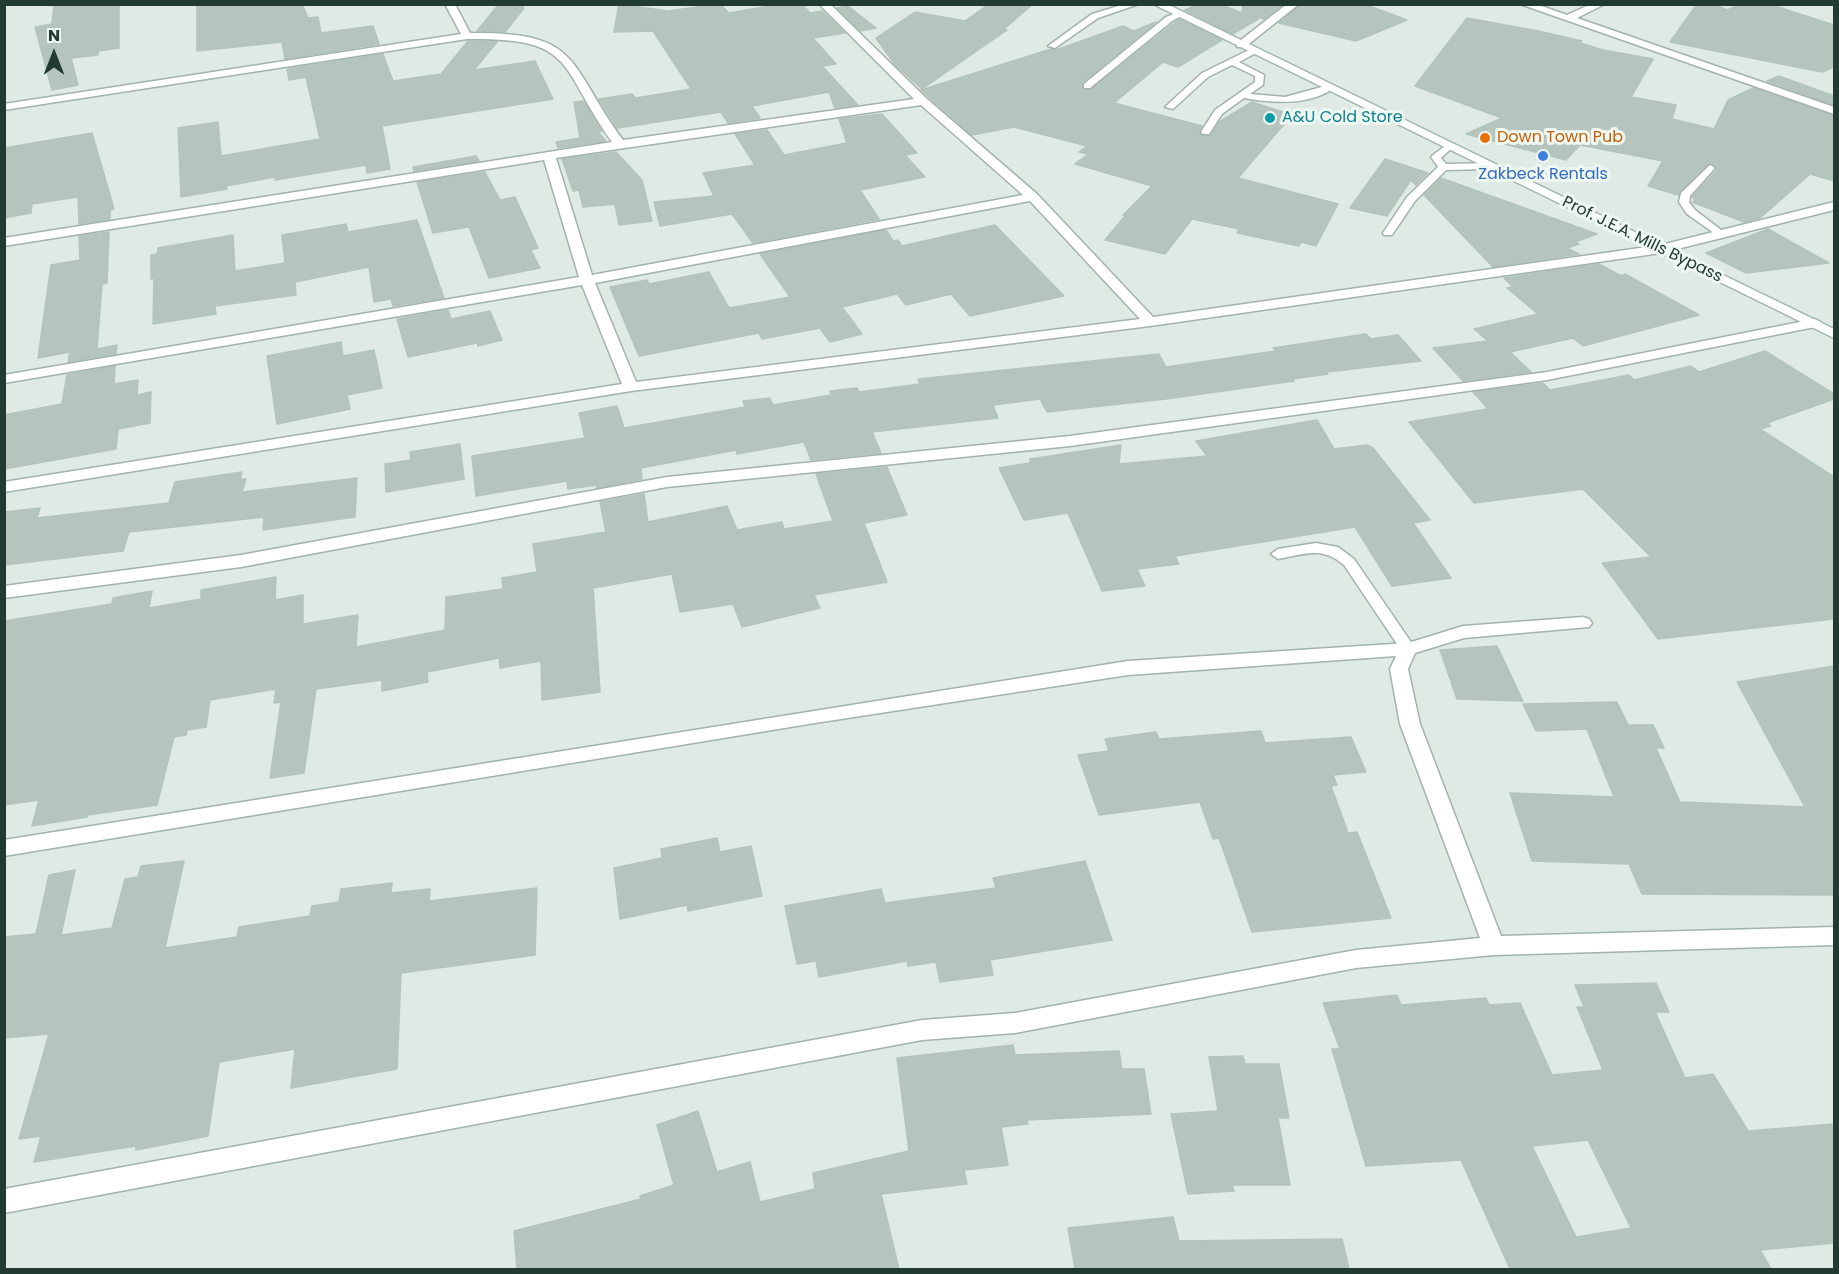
<!DOCTYPE html>
<style>
body{margin:0}
#map{position:relative;width:1839px;height:1274px;overflow:hidden;background:#dfeae5;font-family:Poppins,sans-serif}
canvas{display:block}
.frame{position:absolute;inset:0;border:6px solid #213a32;pointer-events:none}
.north{position:absolute;left:24px;top:24px;width:60px;height:60px;-webkit-text-stroke:4px #eff7f3;paint-order:stroke;rotate:0deg;font-size:16px;font-weight:700;line-height:24px;text-align:center;color:#213a32}
.north::after{content:'';display:block;margin:auto;width:21px;height:27px;background:#213a32;clip-path:polygon(50% 0,100% 100%,50% 72%,0 100%)}
</style>
<div id="map">
<canvas width="1839" height="1274"></canvas>
<div class="frame"></div>
<div class="north">N</div>
</div>
<script>
const ctx = document.querySelector('canvas').getContext('2d');
ctx.lineJoin = 'round';
function fillPath(path, color) { ctx.fillStyle = color; ctx.fill(path, 'evenodd'); }
function strokePath(path, color, width, dash) { ctx.strokeStyle = color; ctx.lineWidth = width; ctx.lineCap = dash ? 'butt' : 'round'; ctx.setLineDash(dash || []); ctx.stroke(path); }
function write(font, color, halo, rows, align = 'center') {
  ctx.font = font + ' Poppins,sans-serif'; ctx.lineWidth = 6; ctx.setLineDash([]); ctx.textBaseline = 'middle'; ctx.strokeStyle = halo; ctx.fillStyle = color; for (const [text, x, y, turn = 0] of rows) {
    ctx.save(); ctx.translate(x, y); ctx.rotate((+turn || 0) * Math.PI / 180); ctx.textAlign = isNaN(turn) ? turn : align; if (halo) ctx.strokeText(text, 0, 0); ctx.fillText(text, 0, 0); ctx.restore();
  }
}
const building = new Path2D(`
 M54,4H119V48L98,51V55L71,58L78,85L52,90L35,27L52,24Z
 M213,4H302L308,18L318,17L321,33L373,26L379,44L285,59L282,42L197,51V7Z
 M499,4H520L524,8L505,32L477,31Z
 M619,4L668,11L720,4L729,13L781,4H802L810,13L822,11L845,33L813,38L836,64L822,66L858,105L835,108L829,92L752,106L760,118L728,123L721,112L618,128L599,99L632,94L636,98L691,89L653,31L614,32Z
 M989,4H1033L1004,29L1007,30L922,89L895,65L876,38L915,12L965,21Z
 M1200,4H1219L1242,13L1243,4H1283L1264,19L1249,15L1258,19L1233,34L1185,10Z
 M1301,4H1364L1407,20L1356,41L1279,23Z
 M1697,4H1711L1728,10L1739,4H1769L1834,25V67L1822,72L1670,42Z
 M848,6L876,28L860,31L837,8Z
 M1467,18L1538,31L1582,41L1580,43L1603,50L1653,59L1631,97L1676,105L1672,119L1714,129L1728,100L1753,88L1834,116V181L1810,174L1760,218L1744,222L1692,202L1695,200L1692,197L1717,170L1711,163L1678,195L1648,186L1663,161L1580,145L1566,160L1466,134L1502,118L1415,86Z
 M1179,19L1222,40L1178,67L1163,62L1114,103L1202,126L1199,132L1203,136L1211,135L1219,122L1252,102L1292,115L1238,178L1338,204L1316,246L1301,242L1299,246L1237,233L1239,229L1192,219L1165,254L1105,240L1125,216L1123,215L1152,186L1075,164L1088,154L1079,152L1087,146L1014,127L972,135L921,90L1051,49L1056,50L1123,26L1134,31L1156,22L1083,82L1082,90H1090Z
 M468,41L497,42L474,70L535,61L553,99L382,126L390,169L367,173L366,165L275,180V177L226,186L227,189L181,197L178,128L218,122L221,156L320,139L306,77L289,80L287,69L383,54L393,81L441,74Z
 M1779,76L1834,96V105L1767,81Z
 M584,101L602,131L598,132L606,141L558,148L556,142L580,138L574,102Z
 M882,114L917,153L905,155L925,177L860,190L879,219L753,243L732,214L660,226L654,202L714,196L703,173L755,165L735,134L767,130L784,155L847,143L839,119Z
 M92,133L114,209L110,210V219L79,224L78,197L32,204L31,213L4,218V148Z
 M616,152L642,180L652,221L619,225L615,204L583,207L579,190L573,191L562,159Z
 M476,156L479,161L414,171L413,167Z
 M1385,159L1428,173L1416,185L1411,180L1387,216L1350,208Z
 M485,172L500,200L515,197L538,248L531,250L540,268L489,278L469,227L433,233L417,182Z
 M1441,178L1597,234L1575,242L1579,244L1567,248L1579,254L1493,267L1424,195Z
 M417,220L444,298L393,306L391,299L374,302L369,267L295,282L296,295L215,306L216,314L153,324L154,278L151,279V255L157,254L158,248L233,235L235,271L285,263L282,235L346,224L348,232Z
 M995,225L1064,296L970,316L951,294L906,305L897,294L842,307L862,334L830,342L820,328L762,339L759,333L639,356L610,287L647,280L649,284L709,272L729,308L790,297L760,254L886,230L893,241L898,240L902,246Z
 M1768,229L1829,263L1746,273L1706,253Z
 M109,232L107,283L102,284L97,349L117,345L116,354L68,362L70,352L38,358L51,265L80,260L79,236Z
 M1599,264L1621,276L1625,274L1699,315L1583,346L1573,338L1510,352L1531,372L1463,381L1433,348L1488,341L1474,329L1538,314L1507,288L1513,287L1504,278Z
 M448,310L451,319L490,311L502,340L478,346L477,343L408,357L397,319Z
 M1366,334L1371,339L1398,335L1421,361L1326,372L1328,374L1293,379L1294,381L1166,399L1047,412L1040,399L993,405L998,418L872,432L881,453L811,460L804,442L737,454L736,450L641,468L642,479L597,488V485L568,489L567,481L476,496L472,456L585,438L579,413L617,406L624,428L745,407L743,401L770,398L773,405L831,395L830,391L857,388L859,392L920,384L918,379L1159,354L1166,367L1276,351L1273,348Z
 M341,342L343,356L374,350L382,388L347,395L350,409L277,424L267,356Z
 M1765,351L1834,394V399L1767,423L1771,426L1760,429L1834,477V619L1658,639L1602,563L1651,557L1583,489L1474,503L1409,422L1488,409L1473,392L1543,383L1550,390L1629,375L1634,380L1691,366L1699,372Z
 M115,366L114,384L138,380L137,395L151,392L150,423L118,429L116,449L4,469V415L62,404L67,375Z
 M1317,420L1334,449L1367,445L1373,448L1430,520L1413,523L1451,578L1392,586L1355,527L1175,556L1179,564L1137,569L1145,586L1102,591L1068,513L1024,520L999,468L1030,463V459L1121,445L1119,464L1207,456L1196,441Z
 M460,444L464,479L386,492L385,464L411,460L410,452Z
 M887,467L907,515L864,523L887,582L814,595L820,608L742,627L733,604L680,612L672,574L593,588L600,692L542,700L541,661L500,668L499,658L427,672L428,682L382,691V680L316,689L304,773L270,778L281,702L274,703L276,689L210,700L206,727L187,730L186,735L174,737L157,805L87,815V817L32,826L39,800L4,805V621L112,604L113,598L152,591L149,608L201,599V590L276,577L275,600L303,595V624L358,615L356,647L445,630L446,597L503,589L502,578L537,572L533,544L606,532L600,502L644,494L648,522L727,506L737,530L782,522L784,529L833,521L816,474Z
 M242,472L240,479H246L242,492L357,478L355,517L263,530L264,517L129,532L123,551L4,565V512L40,508L37,518L169,503L175,482Z
 M1497,646L1523,701L1457,699L1440,650Z
 M1834,666V895L1642,894L1629,864L1532,861L1510,793L1614,797L1587,729L1536,731L1523,704L1617,702L1628,725H1653L1664,748H1656L1680,802L1805,807L1737,682Z
 M1261,731L1265,743L1351,737L1366,772L1333,775L1337,785L1331,786L1348,833L1357,832L1391,918L1252,932L1219,838L1213,839L1200,802L1099,815L1078,755L1109,751L1105,739L1156,732L1159,739Z
 M717,838L720,852L751,846L762,896L688,911L687,905L620,919L614,868L662,858L661,849Z
 M184,861L165,948L237,937L239,927L310,916L312,906L339,902L341,889L392,883L391,893L430,889L429,901L537,888L535,955L401,973L397,1069L291,1088L295,1049L219,1062L208,1136L136,1150V1146L34,1162L41,1136L19,1139L49,1034L4,1038V937L36,934L49,875L75,870L61,935L112,928L125,879L138,877L141,866Z
 M1085,861L1112,940L990,960L993,975L940,982L936,962L908,966L907,961L819,977L816,961L797,964L785,906L881,889L885,903L996,888L993,878Z
 M1656,983L1669,1012H1655L1685,1078L1713,1074L1748,1131L1834,1124V1243L1760,1250L1771,1269H1510L1461,1160L1366,1166L1332,1049H1340L1323,1003L1397,995L1401,1005L1486,998L1489,1005L1520,1003L1552,1075L1603,1070L1577,1007H1584L1575,985ZM1588,1140L1631,1228L1576,1237L1532,1146Z
 M1013,1045L1015,1055L1119,1051L1122,1069H1144L1151,1114L1027,1120L1028,1124L1001,1127L1008,1165L964,1170L967,1184L881,1194L899,1269H517L514,1231L641,1199L640,1196L674,1185L657,1125L698,1111L717,1172L750,1162L760,1202L815,1189L813,1173L909,1151L897,1058Z
 M1243,1056L1245,1064H1279L1289,1118H1278L1290,1185H1232L1234,1191L1188,1194L1171,1114L1218,1111L1209,1057Z
 M1173,1217L1179,1241L1342,1239L1349,1269H1075L1068,1228Z`);
fillPath(building, '#b5c5be');
strokePath(building, '#b2c4bc', 1.5);
const lane = new Path2D(`
 M1125,4H1139L1098,18L1055,48L1048,46L1092,14Z
 M1176,13L1183,15L1172,21L1090,88H1084V84L1166,17Z
 M1253,48L1256,49V53L1239,62L1264,75L1263,85L1250,94L1285,97L1329,85L1334,88C1309,106 1272,103 1244,98L1222,114L1209,134H1203L1201,132L1215,110L1255,82V76L1232,65L1208,77L1173,109L1165,107L1202,73Z
 M1449,143L1454,146L1441,158L1446,164L1492,163L1497,166L1492,169L1446,170L1415,201L1392,235H1384L1383,233L1407,197L1438,167L1431,157L1433,155Z
 M1710,165L1715,168L1690,196L1689,202L1695,210L1725,233V237L1721,238L1687,214L1679,202L1681,193Z
 M1316,543L1338,547L1354,559L1413,645L1416,649L1413,653H1403L1344,565C1322,546 1305,554 1278,559L1271,554L1278,549Z`);
const street = new Path2D(`
 M445,4H455L470,33C583,32 566,62 623,140L914,99L819,4H830L927,99L1037,194L1153,317L1661,245L1834,202V210L1661,253L1150,326L631,391L4,492V482L622,384L582,285L4,383V375L579,277L544,160L4,246V238L612,142C557,64 577,38 467,39L4,110V104L461,34ZM921,105L1023,195L592,275L556,158ZM1030,201L1140,319L636,382L595,283Z
 M1287,4H1299L1245,47H1237V43Z
 M1520,4H1536L1567,15L1591,4H1605L1577,18L1834,107V114Z
 M1815,319L1822,323L1820,326L1547,380L1070,446L667,487L241,567L4,598V586L241,555L667,477L1070,436L1547,372Z
 M1583,617L1589,619L1592,623L1589,627L1464,638L1415,653L1408,669L1420,724L1501,936L1834,927V945L1494,955L1356,968L1015,1033L922,1040L4,1213V1189L922,1020L1015,1013L1356,950L1480,938L1400,724L1390,669L1396,656L1128,675L815,723L4,856V840L1128,661L1408,643L1463,626Z`);
const secondary = new Path2D(`
 M1153,4H1167L1834,329V338Z`);
strokePath(lane, '#a2b2ac', 3);
strokePath(street, '#a2b2ac', 3);
strokePath(secondary, '#9fb6ad', 3);
fillPath(lane, '#fff');
fillPath(street, '#fff');
fillPath(secondary, '#fff');
for (const [x, y, r, color] of [
 [1270,118,6,"#0f9aa8"],
 [1485,138,6,"#e8710a"],
 [1543,156,6,"#3f7fe0"]
]) { const dot = new Path2D(); dot.arc(x, y, r, 0, 2 * Math.PI); ctx.fillStyle = color; ctx.fill(dot); strokePath(dot, '#eff7f3', 2); }
write('16px', '#0d838f', '#eff7f3', [
 ["A&U Cold Store",1282,118]
], 'left');
write('16px', '#c56008', '#eff7f3', [
 ["Down Town Pub",1497,138]
], 'left');
write('16px', '#366cbe', '#eff7f3', [
 ["Zakbeck Rentals",1543,175]
]);
write('16px', '#213a32', '#eff7f3', [
 ["Prof. J.E.A. Mills Bypass",1642,240,26]
]);
</script>
